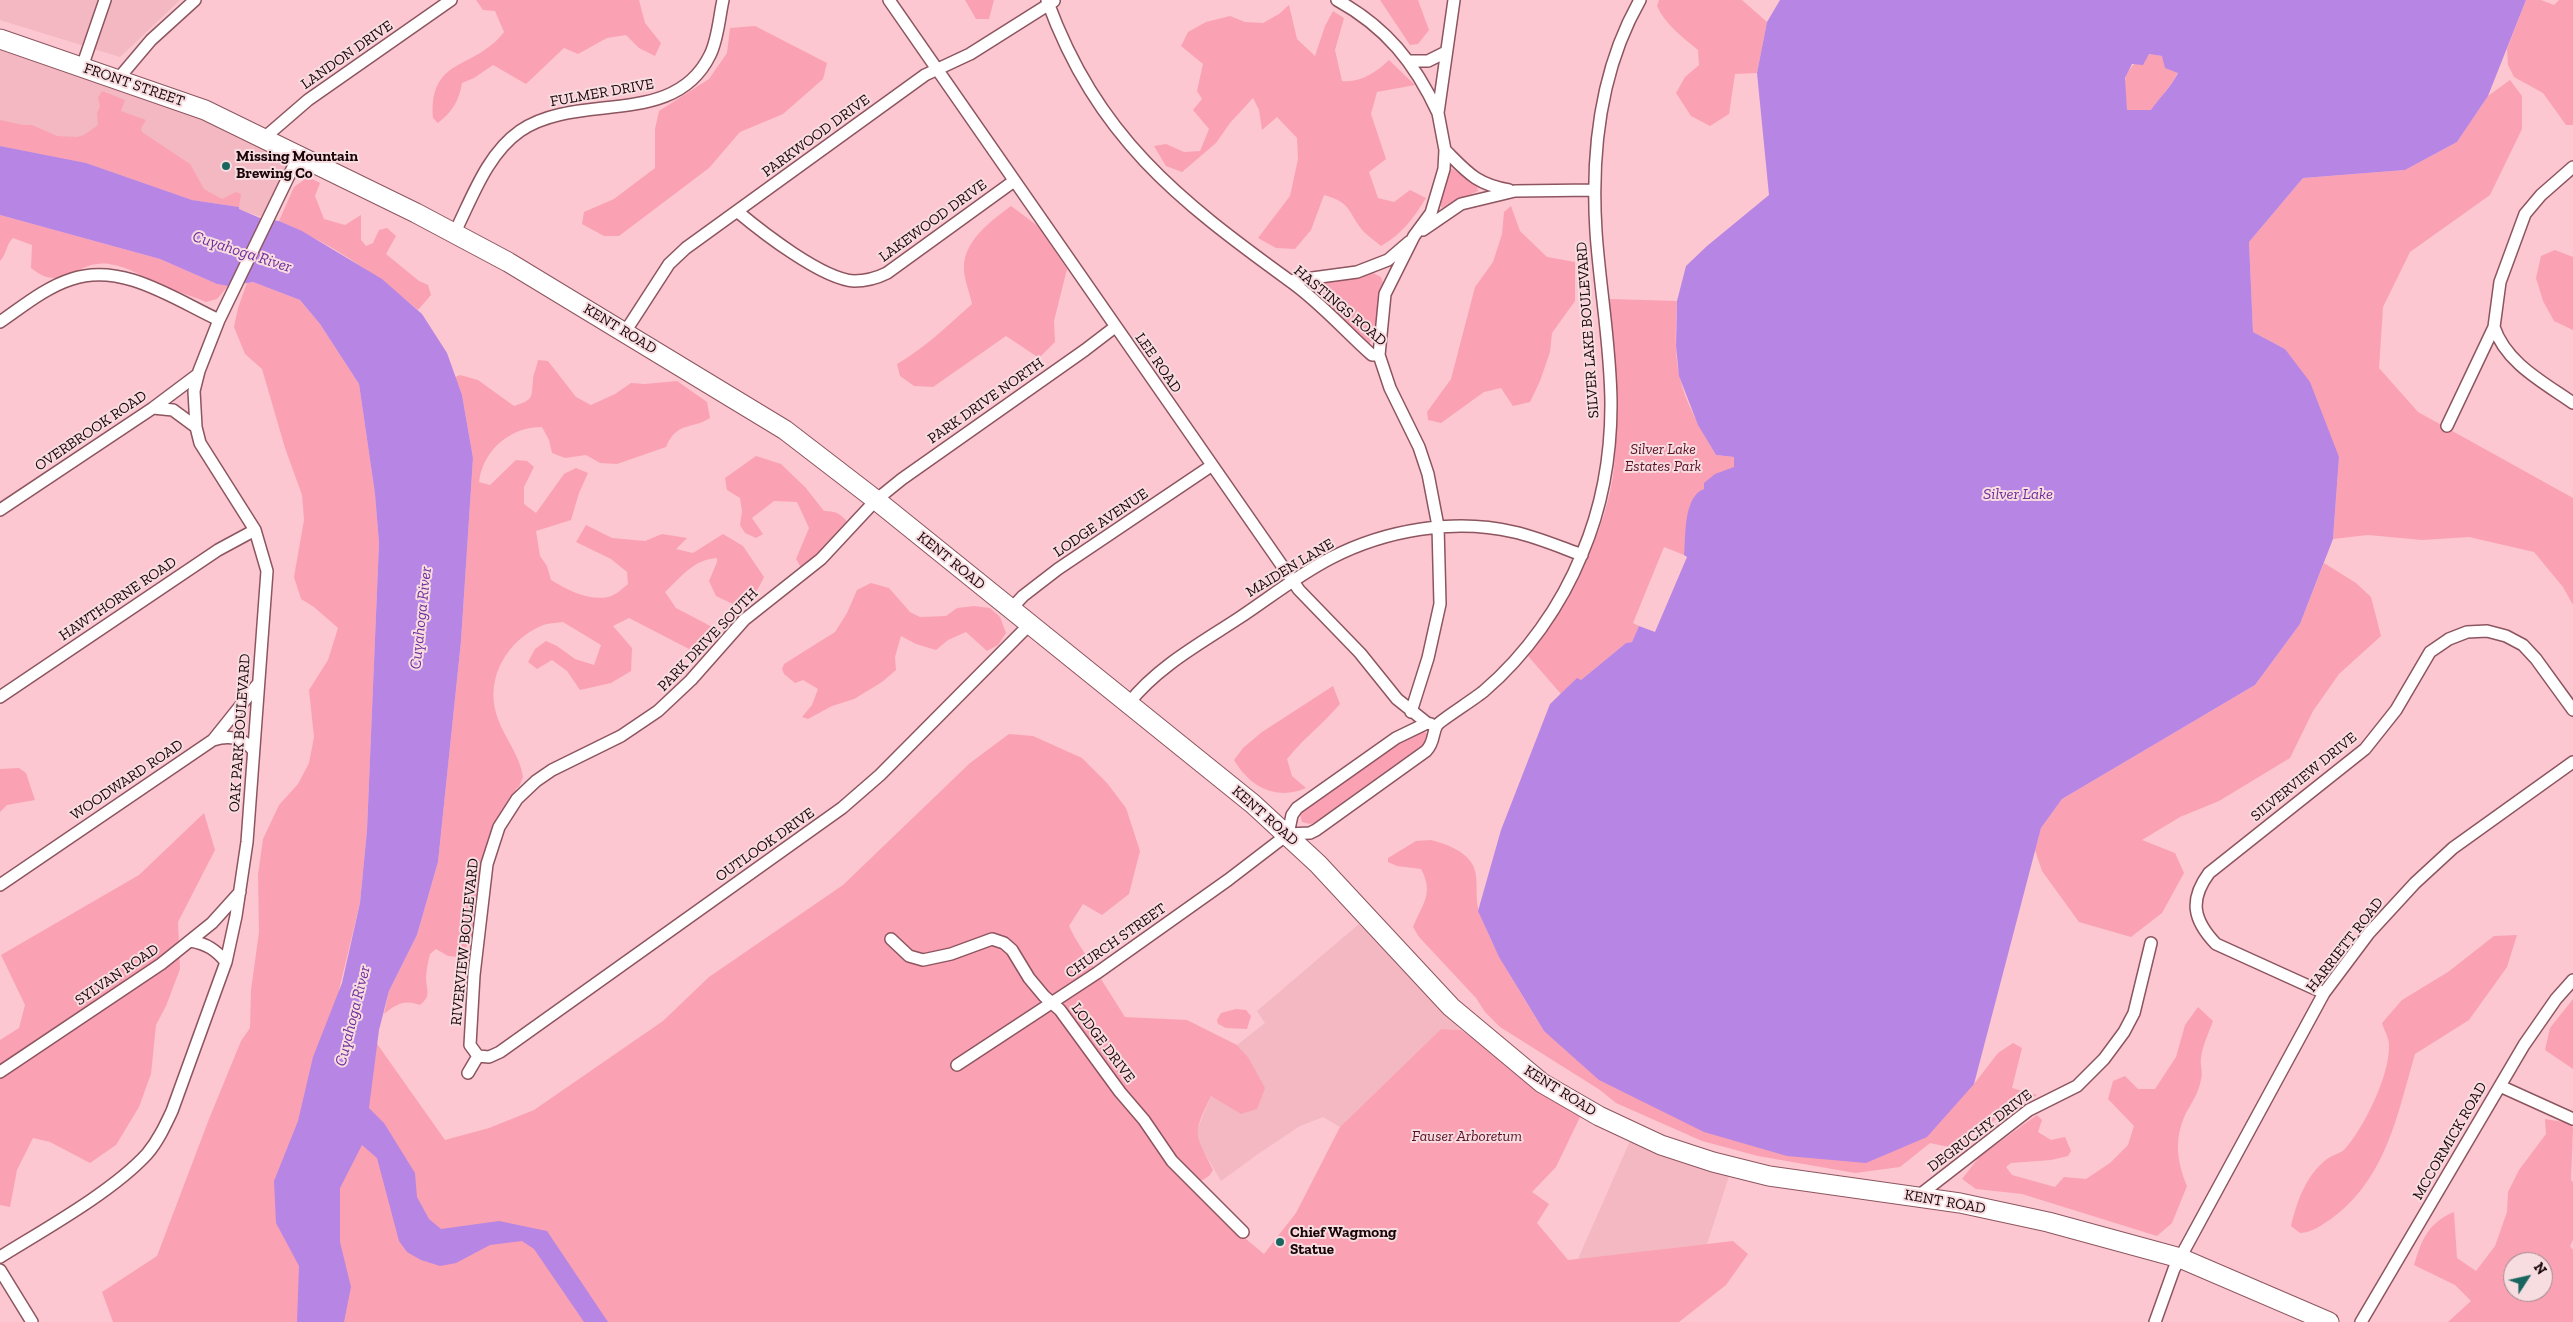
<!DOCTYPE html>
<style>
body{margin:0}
#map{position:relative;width:2573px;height:1322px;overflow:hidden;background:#fcc7d0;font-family:"Zilla Slab",serif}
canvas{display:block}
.north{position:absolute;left:2503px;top:1252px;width:50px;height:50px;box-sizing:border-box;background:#f7dce0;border:1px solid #9e868a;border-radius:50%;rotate:55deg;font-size:14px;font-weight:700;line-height:20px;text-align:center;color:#190509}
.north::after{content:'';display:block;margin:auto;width:18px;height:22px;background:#196660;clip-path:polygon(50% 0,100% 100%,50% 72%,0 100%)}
</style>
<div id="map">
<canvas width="2573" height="1322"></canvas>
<div class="north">N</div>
</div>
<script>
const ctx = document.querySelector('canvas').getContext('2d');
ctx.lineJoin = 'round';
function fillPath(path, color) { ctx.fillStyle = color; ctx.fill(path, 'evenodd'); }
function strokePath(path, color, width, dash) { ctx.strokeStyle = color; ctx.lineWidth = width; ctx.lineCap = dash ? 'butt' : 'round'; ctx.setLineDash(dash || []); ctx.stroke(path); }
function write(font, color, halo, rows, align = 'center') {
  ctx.font = font + ' "Zilla Slab",serif'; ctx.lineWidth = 4; ctx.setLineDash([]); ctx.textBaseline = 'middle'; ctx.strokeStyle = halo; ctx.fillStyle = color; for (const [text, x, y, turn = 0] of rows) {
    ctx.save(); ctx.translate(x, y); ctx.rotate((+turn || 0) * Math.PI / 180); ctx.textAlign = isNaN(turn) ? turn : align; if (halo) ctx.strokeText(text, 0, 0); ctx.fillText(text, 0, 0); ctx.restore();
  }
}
fillPath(new Path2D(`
 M0,0H180L120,57L0,20Z
 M0,39L298,157L268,219L238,209V207L192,200L0,146Z
 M1359,924L1461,1030L1441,1029L1340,1127L1323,1117L1300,1126L1258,1154L1221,1181L1197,1140V1130L1211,1096L1224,1102L1248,1057L1237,1045L1265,1023L1257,1011Z
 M1634,1132L1732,1167L1707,1244L1578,1259Z`), '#f3b8c2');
fillPath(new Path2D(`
 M476,0H639L645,23L661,43L655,56L639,48L626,35L607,38L578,54L564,48L526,84L493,65L474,78L462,83C459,101 452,112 438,123L433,118C429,56 474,71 504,32L495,11L483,10Z
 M965,0H994L989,19H976Z
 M1380,0H1418L1429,30L1418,44L1410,45Z
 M1659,0H1742L1767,22L1757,73L1735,74L1729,114L1710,126L1691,116L1676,93L1685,77L1699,65L1698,50C1683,38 1664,23 1657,6Z
 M2526,0H2541L2554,5L2559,0H2573V125H2566L2543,93L2514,77L2508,65L2507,49Z
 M1289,5L1297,39L1315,56L1325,26L1333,11L1344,18L1335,50L1342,81C1360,83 1377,72 1389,60L1415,85L1377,92L1371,114L1386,159L1369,172L1378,198L1394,202L1410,190L1426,198C1413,219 1402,234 1381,246C1375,241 1368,236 1363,231C1347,211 1352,203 1324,195L1311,230L1295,249L1276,248L1258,238L1290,196L1298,159L1297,138L1277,117L1262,130L1259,110L1253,98L1230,123L1216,143L1182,172L1166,166L1154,146L1166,144L1184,152L1200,151L1209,129L1193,110L1202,99L1197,91L1203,64L1181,46L1188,32L1206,22L1230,16L1245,22L1263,23L1279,14Z
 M755,26L827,63L823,79L783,114L740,132L709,168L619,236H604L582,224L584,212L614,199L655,168V129L659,111L709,79L727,53L730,28Z
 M2149,54L2162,56L2178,72C2171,87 2160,97 2151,111L2127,110C2124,79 2120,71 2149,54Z
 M2510,80L2522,96V129L2490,195L2410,252L2383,307L2379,368L2418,412L2573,498V605L2563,587L2534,552L2469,537L2422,540L2368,535L2333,539L2339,457L2285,349L2253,332L2249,242L2303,178L2405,170L2457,142L2488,96Z
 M102,91L125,100L121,111L146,120L141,128L142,132L190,164L204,189L222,199L236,192L241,194L239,207L192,200L86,163L0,146V120L23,125H32L57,136L77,137L84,135L98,125L97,113L100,106L98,98Z
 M1451,168L1477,185L1478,191L1442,208L1440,205Z
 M308,177L320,183L315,196L324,219L345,225L361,215V240L366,246L373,243L379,230L387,228L396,236L386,254L419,281L428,285L431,295L418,310C376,274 330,243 279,221L294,187Z
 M1011,206L1038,226L1067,269L1054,321L1055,342L1039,358L1006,336L933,387L914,386L900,376L897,364C925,348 948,325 972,304C970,293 964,280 964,269C963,241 991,221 1011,206Z
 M1511,206L1520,231L1547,257L1575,262V301L1552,333L1550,352L1540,381L1530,402L1513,406L1501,388L1484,392L1441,423L1428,420L1427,412L1451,379L1475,287L1493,262L1502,234L1504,212Z
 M0,215L160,259L217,284L228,286L217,299L206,302C193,296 179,293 166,287C147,279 130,267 109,264C76,259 64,295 31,268L32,245L13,238C5,246 7,254 0,261Z
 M2555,250L2573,257V330L2554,321L2543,301L2536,278L2541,256Z
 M1373,273L1381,277L1383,283L1373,340L1367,345L1307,289L1308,283L1315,280L1333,281Z
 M253,282L300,300L320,324L359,384L375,494L379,543L367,830L360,903L339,990L445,1140L489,1128L534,1110L663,1021L709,977L843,885L970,763L1009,734L1033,736L1082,758L1107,783L1126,808L1140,851L1129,894L1102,915L1083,904L1069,926L1075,938L1125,1017L1187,1020L1237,1045L1248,1057L1265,1088L1257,1109L1241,1114L1211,1096C1192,1136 1194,1131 1213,1170L1209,1176L1201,1181L1194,1180L1156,1137L1151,1142L1229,1225L1264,1254L1296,1213L1340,1127L1441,1029L1461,1030L1581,1115L1556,1167L1532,1192L1549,1204L1537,1223L1568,1260L1733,1241L1748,1254L1726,1285L1679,1322H113L102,1292L157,1256L209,1119L241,1041L250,1028L251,990L259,932L258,875L263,839L279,805L298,784L309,763L314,737L309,690L328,660L338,628L314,607L301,599L294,577L304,520L302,495L285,448L262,369L245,354L234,327L238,308L247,283Z
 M1609,299L1677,301C1676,325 1674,351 1679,374C1685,403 1701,430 1716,455L1734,457V468L1705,483L1704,489L1690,505L1684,555L1664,547L1633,623L1639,626L1632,642L1626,643L1581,680L1576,679L1561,694L1528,656C1567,608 1608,529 1614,467C1620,412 1615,354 1609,299Z
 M538,360L548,361L576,397L591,405L615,394L631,383L645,384L677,381L707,402L710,418C691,430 677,421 666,447L617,464L600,463L586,455L565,458L552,453L549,440L542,427C510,427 483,450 479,482L490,485L516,460L527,461L534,467L524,487V504L536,513L564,474L576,468L588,473L579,493L571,520L536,531L540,556L547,566L551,580C568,590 588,601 608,597C615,596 623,588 628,584L627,572L611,559L576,542L586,525L612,538L645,541L662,534L687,538L676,549L693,553L723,534L743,546L764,577C757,592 752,600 735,605L716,596L709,581L717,562V558C694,559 681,577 665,592L676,608L718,630L710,643L689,649L629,618L613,626L632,648L631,671L611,683L580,690L567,671L552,660L537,669L528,662L535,649L546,641L557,646L575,659L594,665L601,645L563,622C556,623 547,623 541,626C507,641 486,677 496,713C502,735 520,754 523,777L519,787L515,789L519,791L503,810L474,936L459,957L448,956L436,949L430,954C428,962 426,971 426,979C427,992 431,996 420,1005C405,999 396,1004 384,1014L389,991L417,935L438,862L461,641L473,458L462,395L455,377L460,375L478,380L514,406C534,399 531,399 533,380C533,374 537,367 538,360Z
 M756,456L781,464L805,487L824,511C837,511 841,514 849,524L824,556L802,569L796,559L809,528L797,502L774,501L752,518L763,534L756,538L745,533L740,525L742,511L740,498L727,490L725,478Z
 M2324,563L2356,583L2371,597L2381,636L2339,674L2313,711L2290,758L2219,801L2180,817L2142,840L2175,853L2184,873L2162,913L2131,937L2079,922L2042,871L2035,850L2041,828L2062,799L2255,685L2300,624Z
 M871,583L889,588L910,612L920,617L946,616L957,608L974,606L990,608L1000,617L1006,633L998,645L987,651L966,632L948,640L936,650L916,644L901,636L895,657L896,670L882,682L854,699L832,706L808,719L802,717L812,705L818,689L803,680L795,683L784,674L782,669L784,664L835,632L847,613L857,590Z
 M1333,686L1340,704C1323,724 1303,739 1287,759L1292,776L1306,788C1276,801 1250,787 1234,760L1243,748L1262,732Z
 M1421,729L1427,734L1424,744L1314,823L1310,824L1302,822L1300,814L1302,811L1413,732Z
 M19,768L26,773L35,800L7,805L0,812V769Z
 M204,813L215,850L178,922L180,969L166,1006L156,1025L151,1074L139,1107L116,1145L90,1163L50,1142L33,1138L17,1170L10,1207L0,1205V1040L19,1028L25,1005L1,955L139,875Z
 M1431,840C1445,844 1462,849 1471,862C1481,876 1473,898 1480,914C1496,956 1521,993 1544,1031L1974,1084L1998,1053L2013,1043L2022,1048L2012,1088L2037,1095L1973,1133L1963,1150L1930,1143L1900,1167L1855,1173L1758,1156L1702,1141L1616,1103L1600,1090L1500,1027L1485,1012L1476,998L1419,937L1413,927C1423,903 1434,893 1421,869L1397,866L1388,862V858L1416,841Z
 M2517,935L2507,967L2469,1020L2415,1054C2397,1116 2386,1179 2331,1219C2320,1226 2313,1232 2300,1233L2291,1226C2297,1201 2306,1175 2327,1159C2332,1155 2339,1154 2344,1150C2364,1128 2390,1075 2389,1045C2389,1038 2384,1030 2382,1023L2402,1000L2448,972L2494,936Z
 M2573,999V1069L2545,1050L2550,1028Z
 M2198,1007L2213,1021C2209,1032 2202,1047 2201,1058C2200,1069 2204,1071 2200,1084C2197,1096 2190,1105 2185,1115C2174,1140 2177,1162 2187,1186L2172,1223L2157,1236L2022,1194L1976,1189L1962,1179L1980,1156L2037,1115L2042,1120L2038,1132L2051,1140L2065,1137L2071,1151L2068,1156L2051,1160L2011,1163L2006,1167L2012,1175L2055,1187L2064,1177L2086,1179L2110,1163L2128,1145L2134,1126L2108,1099L2113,1081L2125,1076L2138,1089H2155L2176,1057L2185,1025Z
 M1236,1009L1246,1010L1251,1016L1247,1029L1226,1028L1218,1024L1217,1020L1221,1013Z
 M2545,1119L2570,1123L2573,1128L2571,1180L2573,1182V1240L2570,1246L2573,1250V1322H2448L2471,1301L2455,1285L2414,1265C2422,1239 2428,1223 2454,1212L2457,1258L2476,1271L2495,1246L2507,1212L2508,1192L2519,1170L2546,1134ZM2513,1262H2543V1292H2513Z`), '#faa2b3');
fillPath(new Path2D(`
 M1780,0H2526L2488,96L2457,142L2405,170L2303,178L2249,242L2253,332L2285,349L2310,382L2339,457L2333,539L2300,624L2255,685L2062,799L2041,828L1974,1084L1927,1137L1866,1163L1787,1156L1704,1132L1599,1080L1544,1031L1499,957L1478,911L1501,830L1550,704L1577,678L1581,680L1626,643L1632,642L1639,626L1655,632L1687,557L1684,555C1686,536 1683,497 1704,489V483L1715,474L1734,467V457L1716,455L1698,425L1679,376L1676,346L1677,301L1686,266L1707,246L1769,195L1757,73L1767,22ZM2149,54L2162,56L2165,68L2178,73C2171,87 2160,97 2151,110H2127L2125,78L2132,64L2143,65Z
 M0,146L86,163L192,200L239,207V209L260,218L279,221L302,231L382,279L422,314L447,353L462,395L473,458L461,641L438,862L417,935L389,991L379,1030L369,1108L384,1123L415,1173L417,1197L429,1219L441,1229L499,1221L547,1231L608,1322H584L534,1249L522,1241L490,1245L456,1263L440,1266L421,1260L407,1252L399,1241L377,1158L362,1145L340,1188V1242L351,1287L344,1322H297L299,1266L276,1223L274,1181L298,1121L313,1057L342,983L360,903L367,830L379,543L375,494L359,384L320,324L300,300L253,282L228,286L217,284L160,259L0,215Z`), '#b785e4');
const street = new Path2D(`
 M889,0L1299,590L1360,653L1397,699L1427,723
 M1047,0C1097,137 1177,199 1290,281C1320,302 1345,331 1372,355H1379L1390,388L1419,447L1428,474L1438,526L1440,604L1428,658L1411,712
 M1337,0C1386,27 1415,63 1438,113
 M1410,61H1428L1446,52
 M82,67L105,0
 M118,79L151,40L195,0
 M264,138L308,100L451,0
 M1445,150C1468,173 1476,184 1509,190
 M738,212C762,232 822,279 854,281C865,281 877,278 887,273L1014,181
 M1423,230L1461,204L1515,191L1594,190
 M455,232C472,198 487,154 520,131C578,91 674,129 710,55C718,39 719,18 723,0
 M1290,281L1357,272L1388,260L1409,242
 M0,322C22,307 46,287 72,279C122,262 174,299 219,320
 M2494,327C2506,363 2543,382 2573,403
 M625,332L669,264L686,248L925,75L970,54L1054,1
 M1379,355L1385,294L1414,236L1431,213L1444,169L1445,150L1438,113L1454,0
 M153,408L173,410L196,427
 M2447,426L2494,327L2500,282L2525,214L2541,195L2573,167
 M0,510L153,408L197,375
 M1011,609L1023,596L1058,569L1211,466
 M1030,624L880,775L842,808L500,1052L489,1057L478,1056L470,1045L474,975L487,864L499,827L517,799L536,781L552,770L621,736L658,711L691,680L744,620L821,559L876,500L902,479L1085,350L1115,327
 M0,697L218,550L255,530
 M1129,703C1157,667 1201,643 1239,618C1269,598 1298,575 1331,558C1385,530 1454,518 1514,532C1537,537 1560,547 1582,555
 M213,740C229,735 242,737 253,750
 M1288,834L1310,833L1316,830L1426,751C1435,742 1432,733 1437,725C1441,720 1476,698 1484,691C1526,655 1561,606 1582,554C1602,507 1611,456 1611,405C1611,347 1600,290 1596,232C1591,153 1600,70 1640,0
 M1288,834L1292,815L1297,808L1396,738L1427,723L1431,724
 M0,885L213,740L257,685
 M891,939L909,956L923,960L951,954L992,939L1004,943L1012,950L1029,978L1044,996L1060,1010L1120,1092L1144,1120L1172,1161L1243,1232
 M191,941C207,944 216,950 226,962
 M2324,993L2216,944C2193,920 2189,900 2209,873L2365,749L2396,710L2430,652L2449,639L2467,632L2487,631L2506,636L2523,645L2536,659L2573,710
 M957,1065L1097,973L1228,880L1288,834
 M0,1072L161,964L212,923L240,892
 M468,1073L478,1056
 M2500,1086L2573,1119
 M1917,1197L2029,1110L2077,1086L2104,1059L2124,1032L2134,1013L2151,943
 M0,1257C45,1229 112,1192 147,1154C158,1141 165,1126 172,1111L226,962L236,916L247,842L267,571L255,530L200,443L196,427L194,391L199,371L219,320L298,157
 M0,1270L32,1322
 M2155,1322L2174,1269L2324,993L2369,933L2415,883L2453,848L2573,762
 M2361,1322L2524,1045L2556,999L2573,980`);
const primary = new Path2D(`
 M0,39L205,110L416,213L508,262L785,430L876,500L1253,804L1318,864L1451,1007L1542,1083L1599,1116L1661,1145L1713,1162L1769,1176L1960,1203L2048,1222L2180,1258L2329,1322`);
strokePath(street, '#8d555f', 14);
strokePath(primary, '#8d555f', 21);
strokePath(street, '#fff', 11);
strokePath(primary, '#fff', 19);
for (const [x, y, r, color] of [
 [226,166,5,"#196660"],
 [1280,1242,5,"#196660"]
]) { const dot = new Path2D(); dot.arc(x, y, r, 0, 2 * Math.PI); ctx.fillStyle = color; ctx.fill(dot); strokePath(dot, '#f7dce0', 2); }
write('15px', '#190509', '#f7dce0', [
 ["LANDON DRIVE",347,55,-35],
 ["FRONT STREET",134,85,19],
 ["FULMER DRIVE",602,93,-10],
 ["PARKWOOD DRIVE",816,136,-36],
 ["LAKEWOOD DRIVE",933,221,-36],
 ["HASTINGS ROAD",1340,306,40],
 ["KENT ROAD",620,329,31],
 ["SILVER LAKE BOULEVARD",1588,330,-94],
 ["LEE ROAD",1158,363,55],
 ["PARK DRIVE NORTH",986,401,-35],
 ["OVERBROOK ROAD",91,431,-34],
 ["LODGE AVENUE",1101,523,-34],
 ["KENT ROAD",951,561,39],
 ["MAIDEN LANE",1290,568,-31],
 ["HAWTHORNE ROAD",118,599,-34],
 ["PARK DRIVE SOUTH",708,640,-46],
 ["OAK PARK BOULEVARD",240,733,-86],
 ["SILVERVIEW DRIVE",2304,777,-39],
 ["WOODWARD ROAD",127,780,-34],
 ["KENT ROAD",1265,816,41],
 ["OUTLOOK DRIVE",765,845,-35],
 ["CHURCH STREET",1116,941,-35],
 ["RIVERVIEW BOULEVARD",465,942,-84],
 ["HARRIETT ROAD",2345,945,-52],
 ["SYLVAN ROAD",117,975,-34],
 ["LODGE DRIVE",1103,1043,53],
 ["KENT ROAD",1560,1091,32],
 ["DEGRUCHY DRIVE",1980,1131,-37],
 ["MCCORMICK ROAD",2450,1141,-60],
 ["KENT ROAD",1945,1202,10]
]);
write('bold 15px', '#190509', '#f7dce0', [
 ["Missing Mountain",236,157],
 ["Brewing Co",236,174],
 ["Chief Wagmong",1290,1233],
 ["Statue",1290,1250]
], 'left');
write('italic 15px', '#581026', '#f7dce0', [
 ["Silver Lake",1663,450],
 ["Estates Park",1663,467],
 ["Fauser Arboretum",1467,1137]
]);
write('italic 16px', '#6e2d9c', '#f7dce0', [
 ["Cuyahoga River",242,252,18],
 ["Silver Lake",2018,494],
 ["Cuyahoga River",421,618,-84],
 ["Cuyahoga River",353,1016,-76]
]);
</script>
